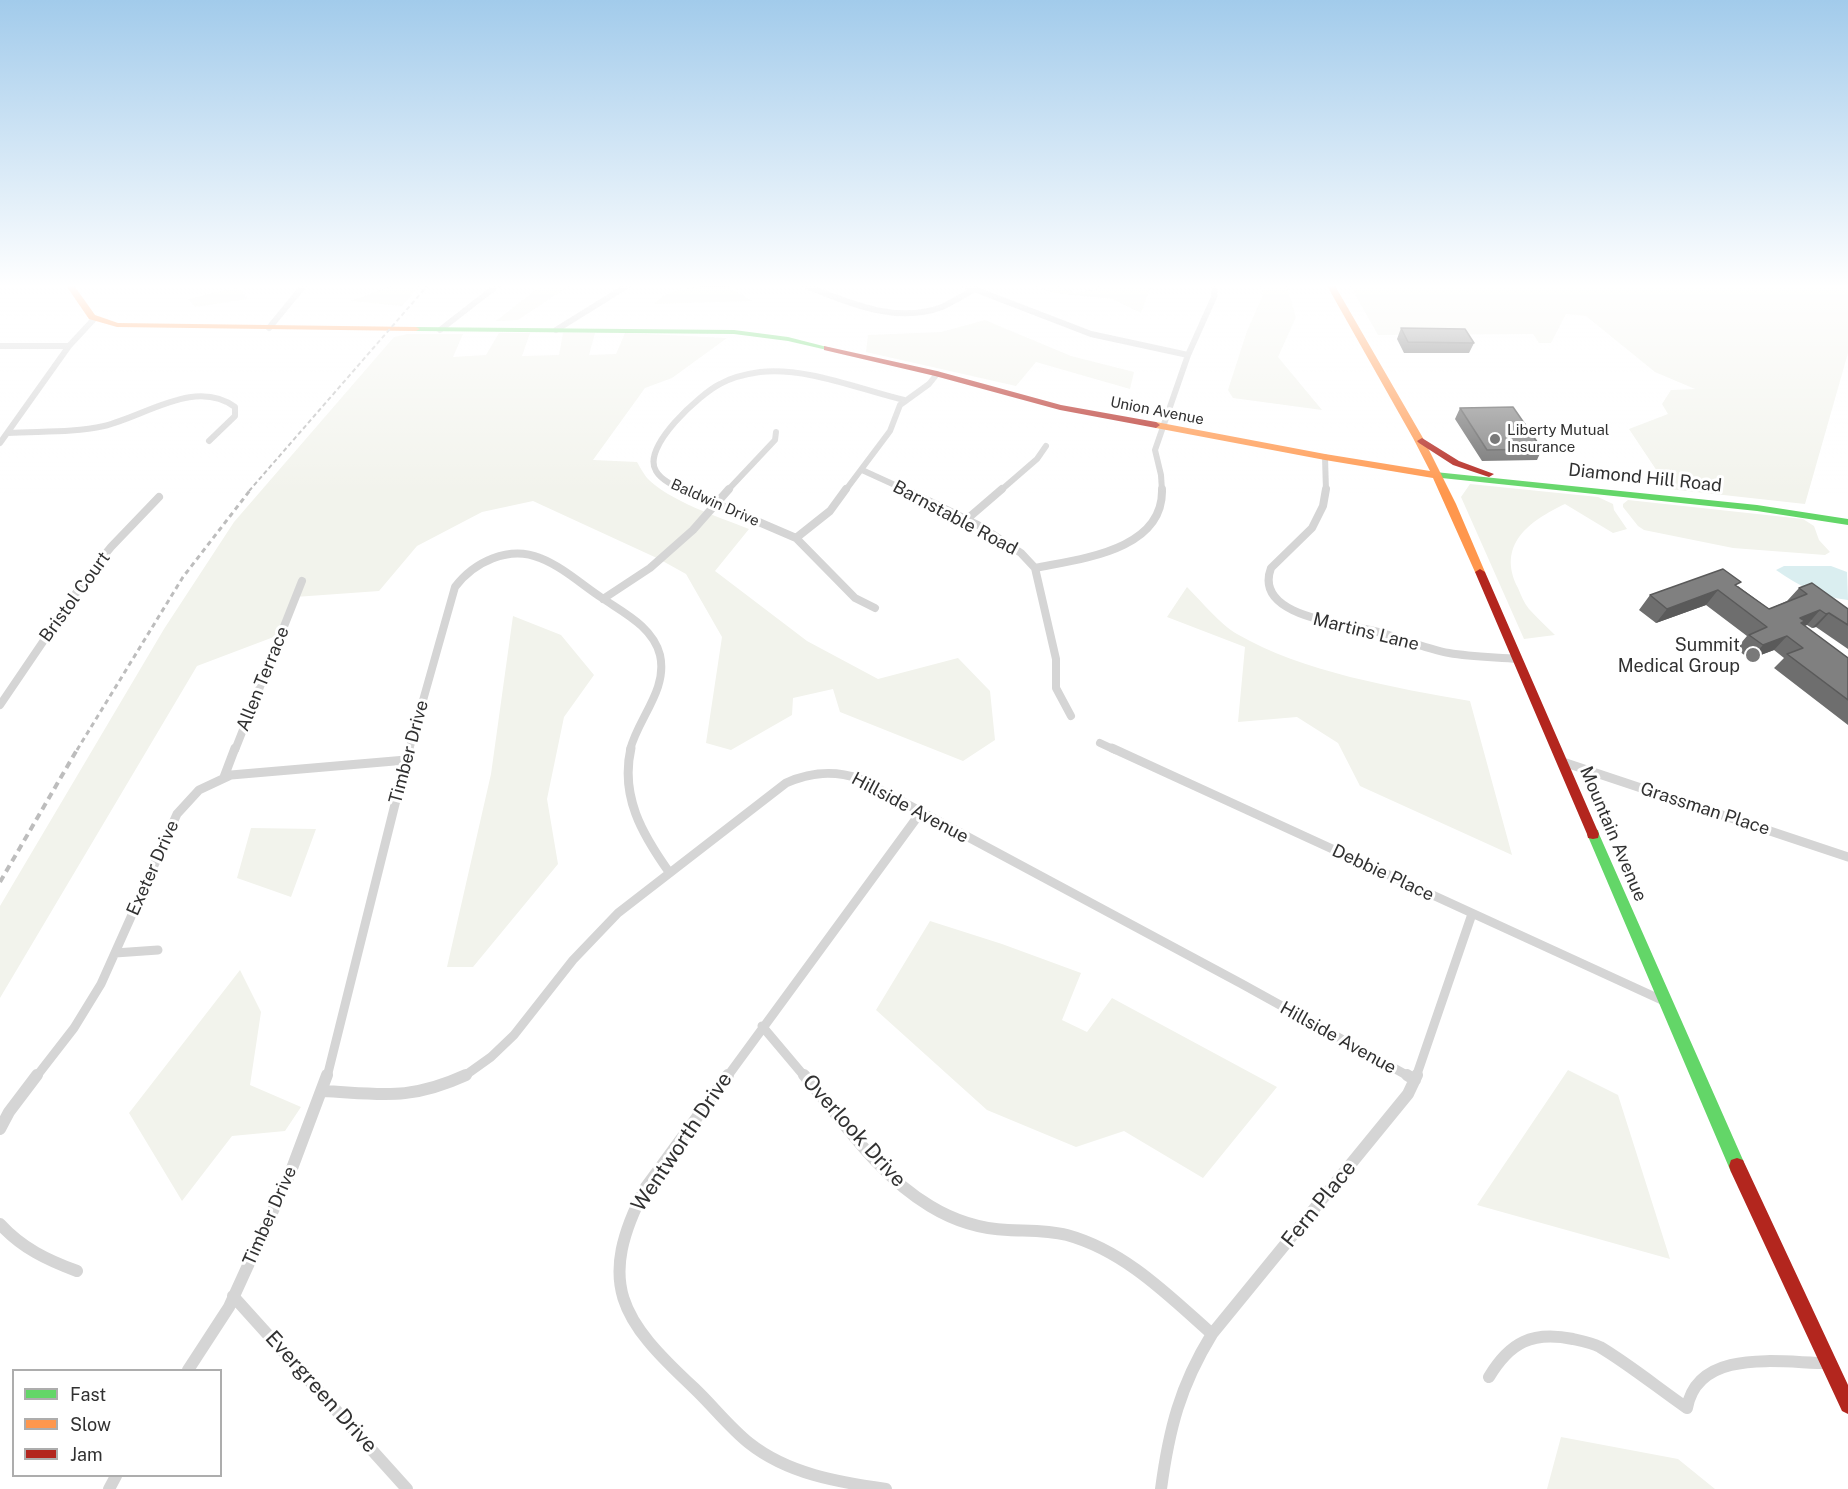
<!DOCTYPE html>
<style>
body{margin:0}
#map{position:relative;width:1848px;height:1489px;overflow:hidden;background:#fff;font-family:"Public Sans",sans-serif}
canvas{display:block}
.legend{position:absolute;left:12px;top:1369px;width:210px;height:108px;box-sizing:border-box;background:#fff;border:2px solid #adadad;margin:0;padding:8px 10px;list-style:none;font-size:18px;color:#313131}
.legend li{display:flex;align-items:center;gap:12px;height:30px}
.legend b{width:30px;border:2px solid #adadad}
</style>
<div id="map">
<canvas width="1848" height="1489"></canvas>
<ul class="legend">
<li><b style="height:8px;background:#63d668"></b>Fast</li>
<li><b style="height:8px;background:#ff974d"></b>Slow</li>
<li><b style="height:8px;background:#b3261e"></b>Jam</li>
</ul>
</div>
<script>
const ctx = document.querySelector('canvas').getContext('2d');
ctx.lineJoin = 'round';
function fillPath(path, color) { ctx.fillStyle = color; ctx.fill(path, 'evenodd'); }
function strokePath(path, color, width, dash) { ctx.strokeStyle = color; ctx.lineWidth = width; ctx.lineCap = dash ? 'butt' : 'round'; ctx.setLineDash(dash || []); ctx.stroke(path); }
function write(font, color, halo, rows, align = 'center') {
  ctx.font = font + ' "Public Sans",sans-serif'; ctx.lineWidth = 6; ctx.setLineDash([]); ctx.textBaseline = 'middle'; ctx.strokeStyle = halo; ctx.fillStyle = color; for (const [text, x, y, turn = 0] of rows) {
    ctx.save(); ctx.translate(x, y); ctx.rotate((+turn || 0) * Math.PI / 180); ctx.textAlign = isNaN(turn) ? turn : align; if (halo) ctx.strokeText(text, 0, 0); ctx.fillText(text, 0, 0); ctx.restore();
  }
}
fillPath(new Path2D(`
 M396,284H421L402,306L351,301Z
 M543,284H572L518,320L496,321Z
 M1030,284H1052L1076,293L1097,289L1100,284H1152L1141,313L1112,299L1053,293Z
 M1260,284H1286L1296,317L1278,357L1322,410L1233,398L1228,390L1247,331L1263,295Z
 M1349,284H1848V353L1805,504L1669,489L1629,429L1668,414L1662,404L1671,390L1695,389L1655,372L1586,316L1566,314L1551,343H1539L1533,334L1378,335Z
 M728,286L752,301L654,304C672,284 703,287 728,286Z
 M239,287L248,299L195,307L188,299Z
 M985,320L1071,356L1134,372L1130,389L1036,362L1016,386L866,352L868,335L941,332Z
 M499,333H530L522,356L559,355L563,333H595L589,355L616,354L625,333L727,338L672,378L645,388L593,460L637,462C640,467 643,473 647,478C669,501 719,517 749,529L715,571L807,641L878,679L958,658L990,691L995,740L963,761L840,712L833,689L793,698L792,715L731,750L706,743L722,637L686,574L659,559L533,501L482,512L417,546L379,591L295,597L279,635L197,666L0,998V906L164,629L234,522L394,337L408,334H463L453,357L486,355Z
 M1470,484L1598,497L1613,504L1614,510L1627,529L1613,533L1565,504C1529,521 1496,545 1518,588C1521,595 1524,603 1529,609C1537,618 1546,626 1555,635L1524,639L1461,497Z
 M1628,500L1803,519L1814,526L1819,540L1830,552L1825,555L1733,548L1644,530L1638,526L1623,507V504Z
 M1187,587C1201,601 1220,624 1237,634C1302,672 1396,688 1470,701L1512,855L1360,786L1338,743L1297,717L1238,722L1245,647L1167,617Z
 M513,616L561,635L594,675L564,717L547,799L558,864L473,967H447L491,774Z
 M251,828L316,829L291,897L237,878Z
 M930,921L1002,944L1081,973L1062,1020L1087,1032L1112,998L1277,1087L1203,1178L1124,1131L1076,1147L987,1110L876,1010Z
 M240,970L261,1012L250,1085L301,1107L285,1131L232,1136L182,1201L129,1113Z
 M1568,1070L1618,1095L1670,1259L1477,1205Z
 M1561,1437L1678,1459L1715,1489H1547Z`), '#f2f3ec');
fillPath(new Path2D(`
 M1784,566H1831L1847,572L1848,600C1820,597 1799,586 1776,570Z`), '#daeef0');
strokePath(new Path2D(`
 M801,284C845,301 894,325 942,307C953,302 964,295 975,289
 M961,284L1091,334L1188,355
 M269,328L305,284
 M440,330L499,284
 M556,330L630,284
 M0,346H69
 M8,433C40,431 73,433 104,426C146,416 195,378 235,407V416L209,441
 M0,443L69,346L94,319
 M1325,457L1326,491
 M862,470L908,491
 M686,491C675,486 662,481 656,471C641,447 700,394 720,384C732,377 746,374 760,372C807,367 858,389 904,400
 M727,491L775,440L776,432
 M845,491L890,431L900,405L929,384L937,374
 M1000,491L1037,459L1046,446
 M1162,491L1161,475L1155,450L1188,355L1214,297L1215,284`), '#d5d5d5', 6);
strokePath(new Path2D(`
 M682,489L796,538L855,598L875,608
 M904,489L980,526L1021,553L1035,568L1056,659V688L1071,716
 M1326,489L1323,506L1312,528L1271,568C1253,616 1341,623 1370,630C1397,636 1422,648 1449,653C1472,657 1495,657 1518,659
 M966,520L1002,489
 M796,538L830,511L846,489
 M1035,568C1079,559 1164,551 1162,489
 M603,599L650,568L693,530L729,489
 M0,705L89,574L111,547L159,497
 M1100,743L1115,750
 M235,750L302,581
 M409,750L455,587C474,562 509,545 540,558C563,567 582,585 602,598C624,613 653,627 660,655C668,690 638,718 630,750`), '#d5d5d5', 8);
strokePath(new Path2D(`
 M631,748C620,796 642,834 669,872
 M1112,748L1666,1002
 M1563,762L1848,857
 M224,777L235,748
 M115,953L158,950
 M762,1026L805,1077
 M36,1077L74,1028L101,984L177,814L199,790L231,775L406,760
 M327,1077L409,748
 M463,1077L491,1057L514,1035L573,960L618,913L786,783C811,772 834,770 860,779L1242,984L1410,1077
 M727,1077L921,812
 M1416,1077L1472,914`), '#d5d5d5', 9);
strokePath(new Path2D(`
 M728,1075L646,1187C595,1284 621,1320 694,1388C713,1406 729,1427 749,1443C788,1474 838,1482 886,1489
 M804,1075C842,1120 879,1176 930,1206C953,1220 981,1229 1008,1230C1028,1231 1047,1230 1067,1235C1125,1251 1168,1295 1212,1334
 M1407,1075L1415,1080
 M323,1091C382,1094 409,1101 466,1075
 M0,1129L9,1112L37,1075
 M0,1224C22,1248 47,1260 77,1271
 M233,1296L407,1489
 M188,1370L229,1307L291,1171L327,1075
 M1489,1377C1510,1342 1532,1331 1573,1339C1582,1341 1592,1343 1600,1347C1630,1365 1658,1388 1687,1408C1698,1347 1781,1363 1827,1363
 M109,1489L116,1476
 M1161,1489C1169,1429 1180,1386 1212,1334L1408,1094L1417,1075`), '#d5d5d5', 12);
fillPath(new Path2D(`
 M413,327L734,330L788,337L831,348L827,350L788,341L734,334L416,331L412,329Z
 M1435,472L1757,505L1848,519V525L1757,511L1432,477L1430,475Z
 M1593,829L1598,830L1599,834L1743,1160L1745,1166L1743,1172L1737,1174L1731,1172L1587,834L1588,830Z`), '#63d668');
fillPath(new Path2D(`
 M65,284H73L95,315L118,323L416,327L420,329L416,331L117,327L89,319Z
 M1326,284H1334L1423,438L1456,504L1485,572L1484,574L1480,575L1475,572L1433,478L1325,460L1156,428L1152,425L1156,422L1325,454L1430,471L1413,438Z`), '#ff974d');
fillPath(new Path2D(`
 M824,346L937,371L1061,405L1156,422L1160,425L1156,428L1060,410L935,376L824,350Z
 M1422,438L1459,461L1494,474L1489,477L1453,465L1419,443L1417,441Z
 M1480,569L1485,572L1599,834L1598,838L1593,839L1588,838L1587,834L1475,572Z
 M1737,1158L1743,1160L1848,1385V1414L1842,1411L1731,1172L1729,1166L1731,1160Z`), '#b3261e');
strokePath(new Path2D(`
 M249,491L429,284`), '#bdbdbd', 2, [4.5, 3]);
strokePath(new Path2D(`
 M77,750L183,577L251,489`), '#bdbdbd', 3, [5, 4]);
strokePath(new Path2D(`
 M0,882L78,748`), '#bdbdbd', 4, [7, 5]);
fillPath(new Path2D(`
 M1401,328L1474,343L1469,353H1404L1397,339Z
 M1460,408L1542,449L1537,460L1482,461L1455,419Z
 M1738,586L1769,609L1787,601L1799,588L1848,609V649L1816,627L1812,628L1807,625L1804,626L1848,658V725L1774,668L1784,658L1774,650L1750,659L1736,649L1747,636L1706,605L1656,623L1639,610L1650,595Z`), '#6e6e6e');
fillPath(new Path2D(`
 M1718,590L1706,605L1656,623L1667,609Z
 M1820,610L1807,625L1799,628L1792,635L1787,637L1795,629L1800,618Z
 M1829,613L1816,627L1812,628L1826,614Z
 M1787,636L1774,650L1750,659L1763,645Z`), '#5a5a5a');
const building = new Path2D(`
 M1401,328L1465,329L1474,343L1408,342Z
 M1513,407L1542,449L1487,450L1460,408Z
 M1723,569L1741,582L1735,585L1769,609L1807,594L1799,588L1812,583L1848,609V625L1829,613L1826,614L1820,610L1800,618L1805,621L1801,623L1848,658V700L1787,654L1803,648L1787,636L1763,645L1749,635L1767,627L1718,590L1667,609L1650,595Z`);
fillPath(building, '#808080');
strokePath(building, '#5a5a5a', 1.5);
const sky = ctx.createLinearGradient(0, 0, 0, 493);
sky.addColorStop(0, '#a2cbeb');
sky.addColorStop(0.58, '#fff');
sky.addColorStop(1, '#ffffff00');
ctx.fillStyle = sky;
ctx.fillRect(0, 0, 1848, 493);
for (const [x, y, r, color] of [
 [1495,439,6,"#797979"],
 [1753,655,8,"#797979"]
]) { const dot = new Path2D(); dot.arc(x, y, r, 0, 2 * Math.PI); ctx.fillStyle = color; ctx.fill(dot); strokePath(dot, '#fff', 2); }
write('15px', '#313131', '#fff', [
 ["Union Avenue",1157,411,11],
 ["Baldwin Drive",715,503,24]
]);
write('15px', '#313131', '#fff', [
 ["Liberty Mutual",1507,430],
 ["Insurance",1507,447]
], 'left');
write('18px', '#313131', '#fff', [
 ["Diamond Hill Road",1645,478,6],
 ["Barnstable Road",955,518,28],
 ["Bristol Court",75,597,-54],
 ["Martins Lane",1366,632,14],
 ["Allen Terrace",263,679,-68],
 ["Timber Drive",409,752,-75],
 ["Hillside Avenue",910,808,28],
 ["Grassman Place",1705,809,18],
 ["Mountain Avenue",1613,834,67],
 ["Exeter Drive",153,868,-66],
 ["Debbie Place",1383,873,25],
 ["Hillside Avenue",1338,1038,29],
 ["Timber Drive",270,1216,-66]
]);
write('18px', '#313131', '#fff', [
 ["Summit",1740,645],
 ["Medical Group",1740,666]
], 'right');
write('21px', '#313131', '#fff', [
 ["Overlook Drive",854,1131,48],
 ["Wentworth Drive",682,1142,-56],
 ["Fern Place",1319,1204,-51],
 ["Evergreen Drive",321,1392,48]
]);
</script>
